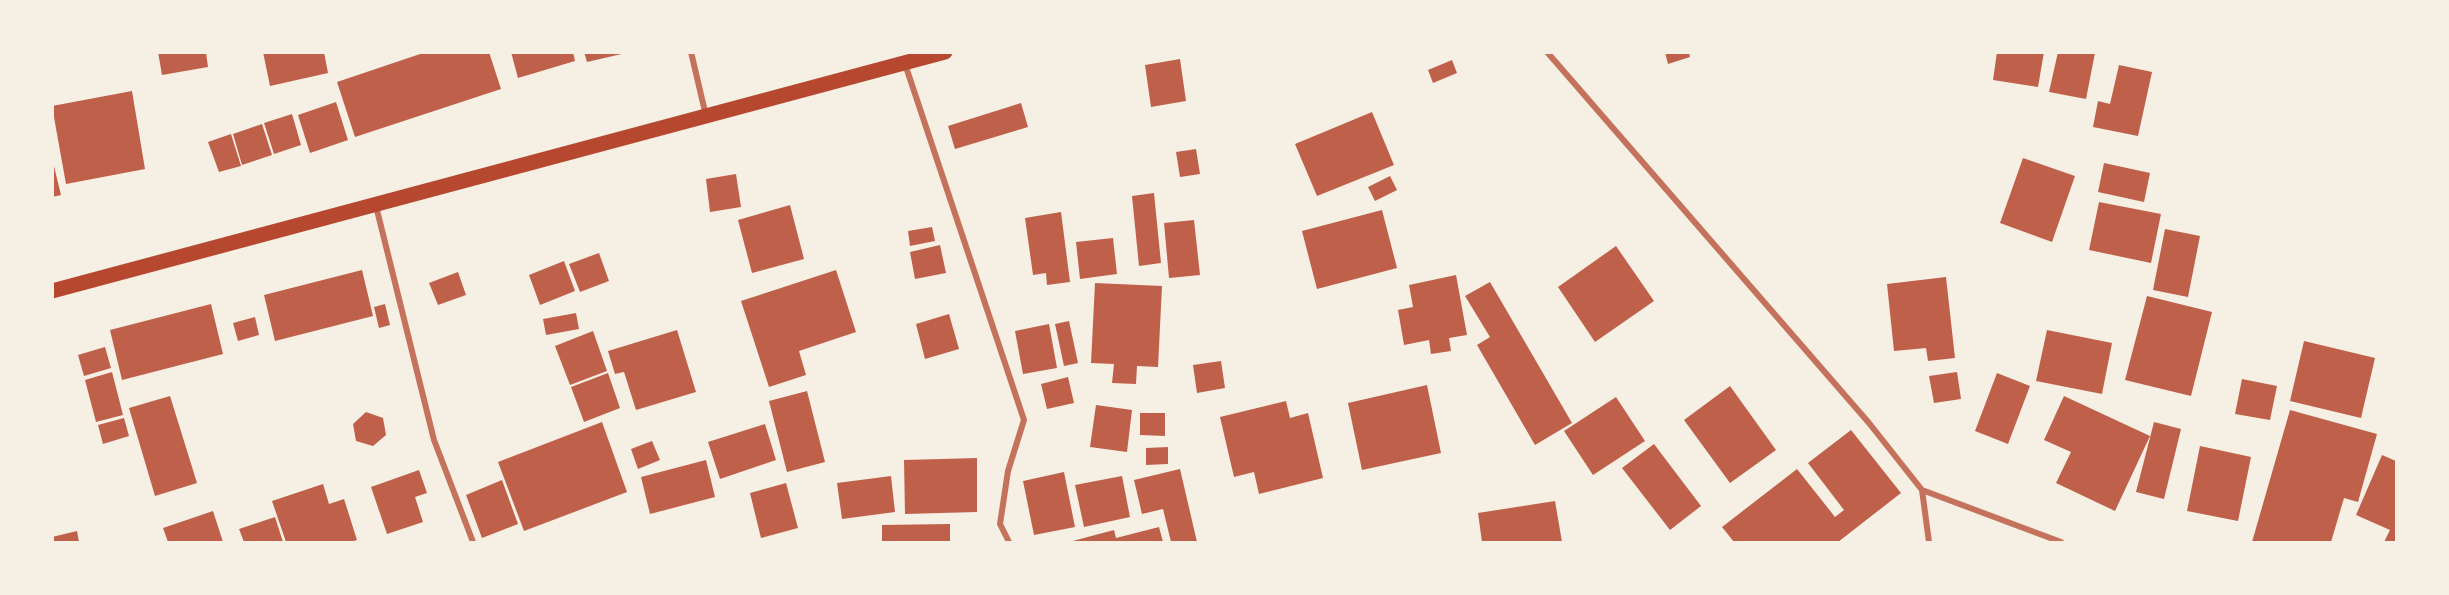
<!DOCTYPE html>
<style>
body{margin:0}
#map{position:relative;width:2449px;height:595px;overflow:hidden;background:#f6efe4;font-family:Karla,sans-serif}
canvas{display:block}
.frame{position:absolute;inset:0;border:54px solid #f6efe4;pointer-events:none}
</style>
<div id="map">
<canvas width="2449" height="595"></canvas>
<div class="frame"></div>
</div>
<script>
const ctx = document.querySelector('canvas').getContext('2d');
ctx.lineJoin = 'round';
function fillPath(path, color) { ctx.fillStyle = color; ctx.fill(path, 'evenodd'); }
function strokePath(path, color, width, dash) { ctx.strokeStyle = color; ctx.lineWidth = width; ctx.lineCap = dash ? 'butt' : 'round'; ctx.setLineDash(dash || []); ctx.stroke(path); }
fillPath(new Path2D(`
 M158,52H206L208,67L162,75Z
 M263,52H324L328,73L270,86Z
 M426,52H489L501,89L355,137L337,82Z
 M511,52H573L575,61L518,78Z
 M584,52H626V53L587,62Z
 M1665,52H1689L1690,57L1668,64Z
 M1997,52H2044L2038,87L1993,80Z
 M2058,52L2095,53L2086,99L2049,92Z
 M1180,59L1186,101L1151,107L1145,65Z
 M1452,60L1457,73L1433,83L1428,70Z
 M2119,65L2152,72L2138,136L2093,127L2098,101L2110,104Z
 M132,91L145,169L66,184L52,106Z
 M336,102L348,140L310,153L298,115Z
 M1021,103L1028,127L955,149L948,126Z
 M1372,112L1394,165L1317,196L1295,144Z
 M292,114L301,145L274,154L264,123Z
 M262,124L272,155L242,165L233,134Z
 M231,134L241,166L219,172L208,142Z
 M1196,149L1200,174L1180,177L1176,152Z
 M52,158L61,195L52,197Z
 M2023,158L2075,176L2052,242L2000,223Z
 M2104,163L2150,173L2144,202L2098,192Z
 M736,174L741,207L710,212L706,179Z
 M1390,176L1397,190L1375,201L1368,187Z
 M1154,193L1161,263L1139,266L1132,196Z
 M2099,202L2161,214L2151,263L2089,250Z
 M790,205L804,259L752,273L738,220Z
 M1382,210L1397,268L1317,289L1302,231Z
 M1061,212L1070,282L1047,285L1046,273L1033,275L1025,218Z
 M1194,220L1200,275L1169,278L1164,223Z
 M932,227L935,241L910,246L908,231Z
 M2165,229L2200,236L2188,297L2153,290Z
 M1113,238L1117,274L1080,279L1076,242Z
 M940,245L946,273L915,279L910,252Z
 M1616,246L1654,301L1595,342L1558,287Z
 M599,253L609,281L580,292L569,264Z
 M564,261L575,291L540,305L529,275Z
 M362,270L373,316L275,341L264,295Z
 M836,270L856,332L799,351L806,375L769,387L741,301Z
 M458,272L466,295L438,305L429,283Z
 M1456,275L1467,335L1449,338L1451,351L1431,354L1429,340L1404,345L1398,310L1413,307L1409,285Z
 M1946,277L1955,358L1928,361L1926,348L1894,351L1887,284Z
 M1490,282L1572,423L1535,445L1477,345L1490,337L1465,296Z
 M1095,283L1162,286L1158,367L1137,366L1136,384L1112,383L1114,364L1091,363Z
 M2147,296L2212,312L2191,396L2125,380Z
 M211,304L223,354L122,380L110,330Z
 M385,304L390,325L379,328L374,307Z
 M576,313L579,329L546,335L543,319Z
 M949,314L959,349L925,359L916,324Z
 M255,317L259,335L238,341L233,323Z
 M1069,321L1078,363L1064,366L1055,324Z
 M1049,324L1057,368L1023,374L1015,331Z
 M677,330L696,392L636,410L624,372L615,374L608,351Z
 M2047,330L2112,343L2102,394L2036,381Z
 M593,331L607,371L570,385L555,346Z
 M2304,341L2375,358L2361,418L2290,401Z
 M105,347L111,368L84,376L78,355Z
 M1221,361L1225,388L1197,393L1193,365Z
 M112,372L123,415L96,422L85,380Z
 M1957,372L1961,399L1934,403L1929,376Z
 M608,373L620,408L584,422L571,387Z
 M1997,373L2030,386L2008,444L1975,431Z
 M1068,377L1074,403L1047,409L1041,384Z
 M2242,379L2277,386L2270,420L2235,414Z
 M1427,385L1441,453L1362,470L1348,403Z
 M1730,386L1776,450L1730,483L1684,420Z
 M807,391L825,462L787,472L769,401Z
 M170,396L197,483L155,496L129,408Z
 M2064,396L2150,436L2115,511L2056,483L2071,452L2044,440Z
 M1616,397L1645,441L1593,475L1564,431Z
 M1286,401L1290,418L1308,413L1323,478L1259,494L1254,472L1234,477L1220,417Z
 M1096,405L1132,410L1127,452L1090,447Z
 M2290,410L2377,434L2358,502L2344,498L2331,542H2252Z
 M366,412L383,418L386,435L373,446L356,441L353,424Z
 M1140,413H1165V436L1140,435Z
 M124,418L129,436L103,444L98,425Z
 M602,422L627,492L524,531L498,462Z
 M2154,422L2181,429L2164,499L2136,492Z
 M765,424L776,460L720,479L708,442Z
 M1851,430L1901,493L1838,542H1734L1722,527L1797,469L1835,517L1844,510L1808,463Z
 M652,441L660,460L638,469L631,449Z
 M1654,444L1701,506L1670,530L1622,468Z
 M2200,446L2251,457L2238,521L2187,511Z
 M1168,447V464L1146,465V448Z
 M2382,455L2396,461V542H2384L2390,530L2356,515Z
 M977,458V512L905,514L904,460Z
 M706,460L715,497L650,514L641,477Z
 M1180,469L1197,542H1171L1163,509L1142,514L1134,480Z
 M419,470L427,493L415,497L423,522L387,534L371,487Z
 M1064,472L1075,527L1034,535L1023,481Z
 M891,476L895,512L842,519L837,483Z
 M1122,476L1130,517L1084,527L1075,485Z
 M502,480L518,524L482,538L466,495Z
 M786,483L798,528L761,538L750,493Z
 M323,484L329,504L344,499L357,540L350,542H286L272,501Z
 M1555,501L1562,542H1482L1478,513Z
 M213,511L223,542H168L163,528Z
 M275,517L283,542H244L239,529Z
 M950,524V542H882V525Z
 M1159,527L1163,542H1069L1114,530L1116,538Z
 M77,531L79,542H52V537Z`), '#bf614a');
strokePath(new Path2D(`
 M691,52L706,116
 M1547,52L1869,423L1922,490L1929,542
 M905,64L1024,420L1008,471L1000,524L1009,542
 M376,206L434,440L473,542
 M1922,490L2061,542`), '#c5725c', 6);
strokePath(new Path2D(`
 M52,291L945,52`), '#b5482f', 15);
</script>
